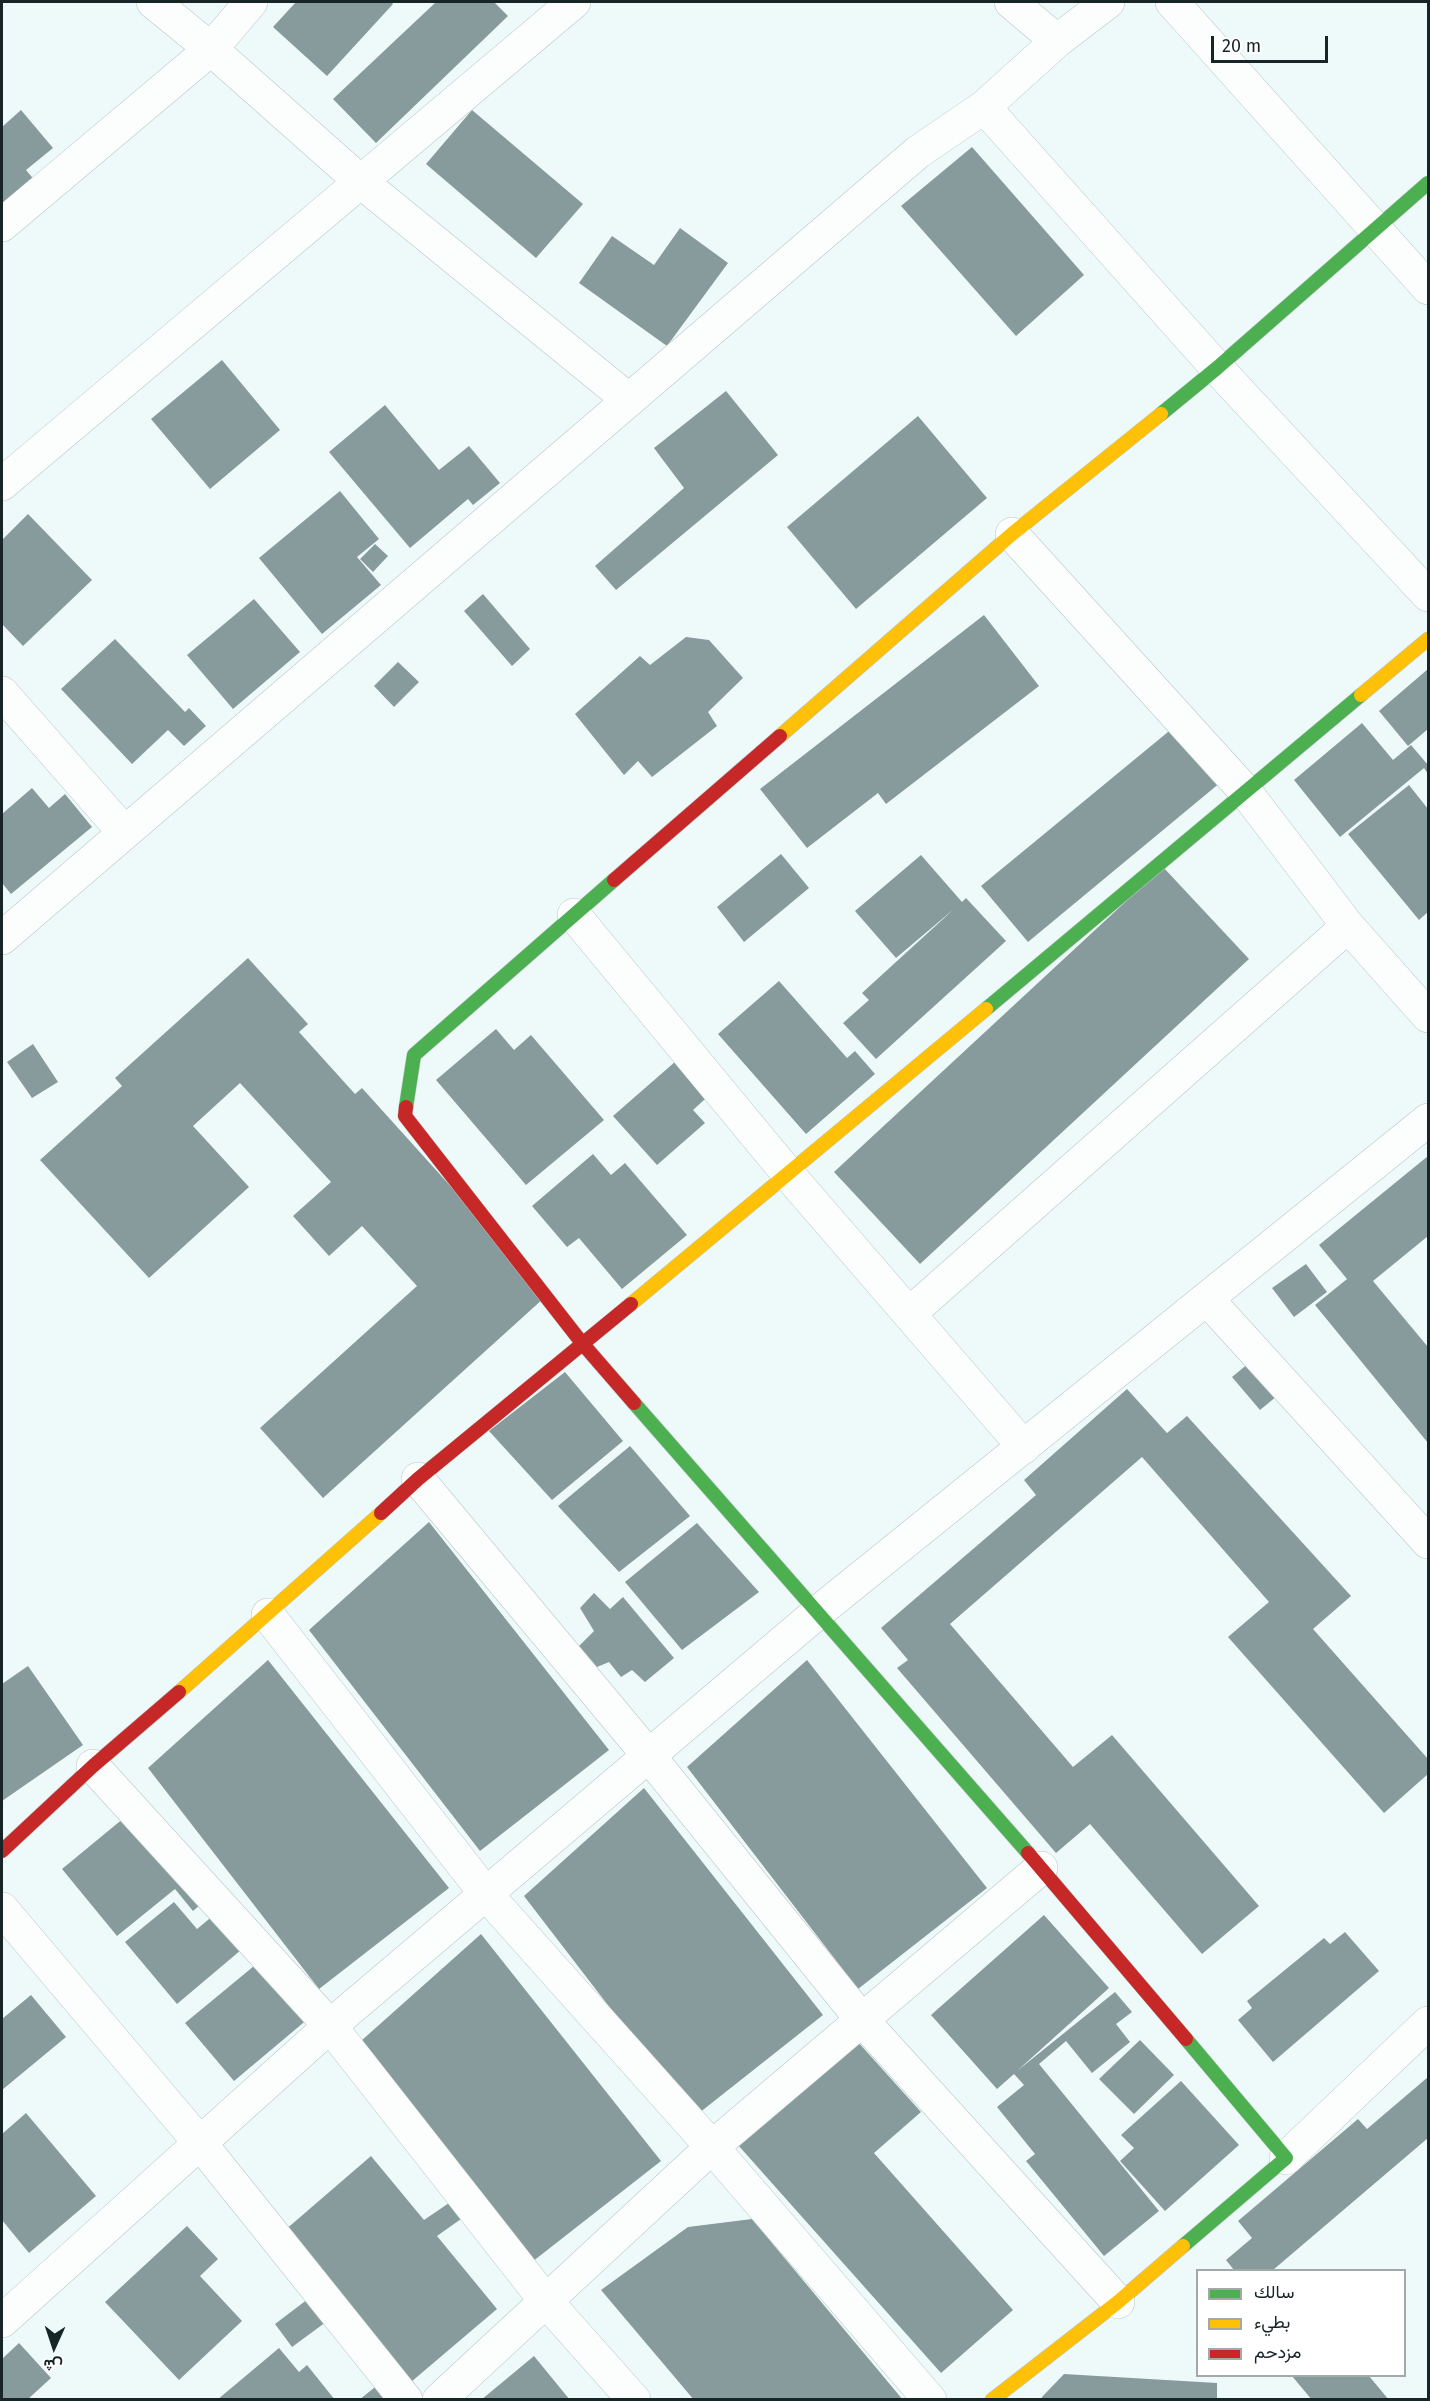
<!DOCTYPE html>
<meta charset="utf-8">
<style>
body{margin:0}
#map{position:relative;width:1430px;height:2401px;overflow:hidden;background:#eef9f9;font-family:"Fira Sans",Vazirmatn,sans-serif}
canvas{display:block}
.frame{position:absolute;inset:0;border:3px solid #182526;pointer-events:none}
.legend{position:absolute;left:1196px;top:2269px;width:210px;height:108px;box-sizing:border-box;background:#fff;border:2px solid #a3a8a8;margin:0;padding:8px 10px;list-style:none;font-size:18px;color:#182526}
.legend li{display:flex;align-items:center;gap:12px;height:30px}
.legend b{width:30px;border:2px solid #a3a8a8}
.north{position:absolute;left:24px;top:2317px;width:60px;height:60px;-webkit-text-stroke:4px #fff;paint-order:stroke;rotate:183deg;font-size:16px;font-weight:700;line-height:24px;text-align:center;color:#182526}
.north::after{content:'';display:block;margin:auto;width:21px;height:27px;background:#182526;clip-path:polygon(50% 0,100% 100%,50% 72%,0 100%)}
.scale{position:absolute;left:1211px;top:36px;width:117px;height:27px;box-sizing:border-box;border:3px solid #182526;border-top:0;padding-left:8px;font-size:18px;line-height:21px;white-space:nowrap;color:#182526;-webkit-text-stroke:4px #fff;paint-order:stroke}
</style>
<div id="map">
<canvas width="1430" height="2401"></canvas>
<div class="frame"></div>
<ul class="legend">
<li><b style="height:8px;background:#4caf50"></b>سالك</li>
<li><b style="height:8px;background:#ffc107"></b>بطيء</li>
<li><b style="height:8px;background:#c62828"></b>مزدحم</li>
</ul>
<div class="north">ش</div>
<div class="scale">20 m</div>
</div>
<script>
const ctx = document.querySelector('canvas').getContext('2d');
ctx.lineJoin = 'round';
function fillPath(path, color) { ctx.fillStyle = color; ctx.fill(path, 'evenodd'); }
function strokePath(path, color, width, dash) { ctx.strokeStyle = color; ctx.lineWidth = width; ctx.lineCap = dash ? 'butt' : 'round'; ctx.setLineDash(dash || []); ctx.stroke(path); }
fillPath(new Path2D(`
 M296,2H391L393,4L327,76L273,27Z
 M436,2H494L508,16L376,143L333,99Z
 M21,110L53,148L26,170L36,182L2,211V127Z
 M472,110L583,204L536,258L426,164Z
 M972,147L1084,275L1016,336L901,206Z
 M680,228L728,263L667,346L579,283L612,236L654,265Z
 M222,360L280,430L210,489L151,419Z
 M726,391L778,455L616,590L595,566L684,488L654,448Z
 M385,405L439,470L469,446L500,483L473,505L468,499L410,548L329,452Z
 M918,416L987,498L856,609L787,527Z
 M340,491L379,539L357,557L381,585L322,634L259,558Z
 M28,514L92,580L23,646L2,624V540Z
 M375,544L388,556L373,572L360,559Z
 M483,594L530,649L512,666L464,611Z
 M254,599L300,652L233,709L187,655Z
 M984,615L1039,686L886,804L878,793L807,848L760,789Z
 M686,637L709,640L743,678L708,712L717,726L652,777L638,761L624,775L575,714L640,656L650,665Z
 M115,639L185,712L189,708L206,726L184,746L168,730L132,764L61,689Z
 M398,662L419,682L394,707L374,686Z
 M1428,669V729L1408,746L1379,711Z
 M1362,723L1393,760L1411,745L1428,765V774L1424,768L1340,837L1294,780Z
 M1174,727L1221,782L1028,942L981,886Z
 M1409,785L1428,809V912L1419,920L1348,834Z
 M32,788L49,808L65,794L92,827L11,894L2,883V814Z
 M781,854L809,888L744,942L717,907Z
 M921,855L962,902L966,898L1006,941L876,1059L843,1023L869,1000L862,993L954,909L896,958L855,911Z
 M1163,867L1249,959L920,1264L834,1172Z
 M248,958L308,1024L299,1032L355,1094L362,1088L454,1190L544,1298L323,1498L260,1428L417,1286L362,1226L329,1256L293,1216L331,1182L240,1083L193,1126L249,1187L149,1278L40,1160L122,1086L115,1078Z
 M779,981L847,1058L855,1051L875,1074L806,1134L718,1034Z
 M496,1029L514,1050L531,1035L604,1120L526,1185L436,1080Z
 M33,1044L58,1082L32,1098L7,1062Z
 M684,1054L715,1090L693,1110L705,1123L657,1165L613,1116Z
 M593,1154L611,1175L625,1163L687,1235L622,1289L579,1238L567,1247L532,1206Z
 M1428,1156V1236L1373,1281L1428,1347V1443L1315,1305L1347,1279L1319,1245Z
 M1306,1264L1327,1292L1294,1317L1272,1288Z
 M1249,1363L1277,1396L1260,1410L1232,1377Z
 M565,1372L623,1441L552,1500L489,1431Z
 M1127,1389L1167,1433L1187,1416L1351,1596L1313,1629L1428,1759V1774L1384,1813L1228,1637L1269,1602L1142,1457L950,1624L1073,1767L1112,1735L1259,1906L1202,1954L1090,1824L1056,1853L897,1668L908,1660L881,1628L1036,1495L1024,1480Z
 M630,1446L690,1516L619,1572L558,1506Z
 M429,1522L609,1750L480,1851L309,1630Z
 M697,1523L759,1592L682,1650L625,1582Z
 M594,1593L610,1609L623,1597L674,1658L645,1682L632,1670L621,1677L609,1662L597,1667L579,1646L594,1631L580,1608Z
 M268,1660L449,1888L319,1989L148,1768Z
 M807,1660L987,1888L858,1989L687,1767Z
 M28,1666L83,1745L2,1801V1684Z
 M644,1788L823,2015L694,2117L524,1896Z
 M136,1808L209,1897L193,1911L175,1889L117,1936L62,1869Z
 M174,1902L197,1929L226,1905L254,1939L177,2004L125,1942Z
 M1044,1915L1109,1988L1017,2071L1115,1992L1132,2012L1116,2024L1130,2042L1092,2073L1066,2041L1039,2064L1159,2211L1104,2256L1026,2161L1035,2154L997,2107L1024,2085L1014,2074L997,2089L931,2015Z
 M1345,1932L1379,1971L1273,2062L1238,2020L1252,2008L1247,2001L1324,1938L1330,1944Z
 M481,1934L661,2161L532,2262L361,2041Z
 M260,1961L309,2018L234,2081L185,2023Z
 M31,1995L66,2037L2,2090V2019Z
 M1140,2040L1174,2075L1134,2114L1099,2079Z
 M857,2041L921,2112L874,2153L1013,2310L941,2373L738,2145Z
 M1428,2077V2138L1273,2270H1234L1226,2260L1252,2238L1238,2221L1358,2119L1367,2129Z
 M1181,2081L1239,2145L1165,2211L1120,2161L1134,2148L1121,2135Z
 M26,2113L96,2196L29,2253L2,2220V2134Z
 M371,2156L424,2220L449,2203L461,2219L437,2236L497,2309L411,2382L284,2231Z
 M752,2219L903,2400H694L601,2290L688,2227Z
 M187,2226L218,2259L200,2276L242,2321L179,2380L105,2302Z
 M308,2299L326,2322L292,2347L275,2324Z
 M19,2343L51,2378L27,2400H2V2359Z
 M279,2348L299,2372L307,2365L335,2400H217Z
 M534,2356L570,2400H481Z
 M1064,2374L1217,2383V2400H1042V2397Z
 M1292,2376H1369L1389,2400H1312Z
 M385,2379L402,2400H359Z`), '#889b9c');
const street = new Path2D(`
 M153,2L211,49L360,181L629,400
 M1011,2L1057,41
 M1172,2L1428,288
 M984,107L1217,368L1428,595
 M2,225L211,49L251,2
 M2,484L574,2
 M1012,534L1245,791L1348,926L1428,1016
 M2,693L124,832
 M574,915L789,1175L1024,1447
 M2,938L918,152L984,107L1057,41L1108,2
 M1207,1299L1428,1542
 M909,1314L1348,926
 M418,1479L649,1756L862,2020L1118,2302
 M268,1615L486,1894L712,2147L930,2400
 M93,1766L330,2026L545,2300L634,2400
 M2,1909L200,2143L406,2400
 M1286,2158L1428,2023
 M2,2321L330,2026L817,1613L1428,1120
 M439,2400L712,2147L1041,1868`);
const fast = new Path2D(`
 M1161,414L1217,368L1428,183
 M986,1009L1361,695
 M406,1107L414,1055L614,880
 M634,1403L1028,1853
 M1183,2246L1286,2158L1186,2039`);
const slow = new Path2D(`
 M1361,695L1428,639
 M780,736L1012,534L1161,414
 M631,1304L986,1009
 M179,1692L381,1513
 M992,2400L1118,2302L1183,2246`);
const jam = new Path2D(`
 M614,880L780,736
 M406,1107L405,1116L582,1343L634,1403
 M381,1513L418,1479L631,1304
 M2,1851L93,1766L179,1692
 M1028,1853L1186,2039`);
strokePath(street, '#bbc6c7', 34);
strokePath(fast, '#bbc6c7', 15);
strokePath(slow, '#bbc6c7', 15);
strokePath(jam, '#bbc6c7', 15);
strokePath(street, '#fcfefe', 33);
strokePath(fast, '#4caf50', 14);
strokePath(slow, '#ffc107', 14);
strokePath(jam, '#c62828', 14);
</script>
